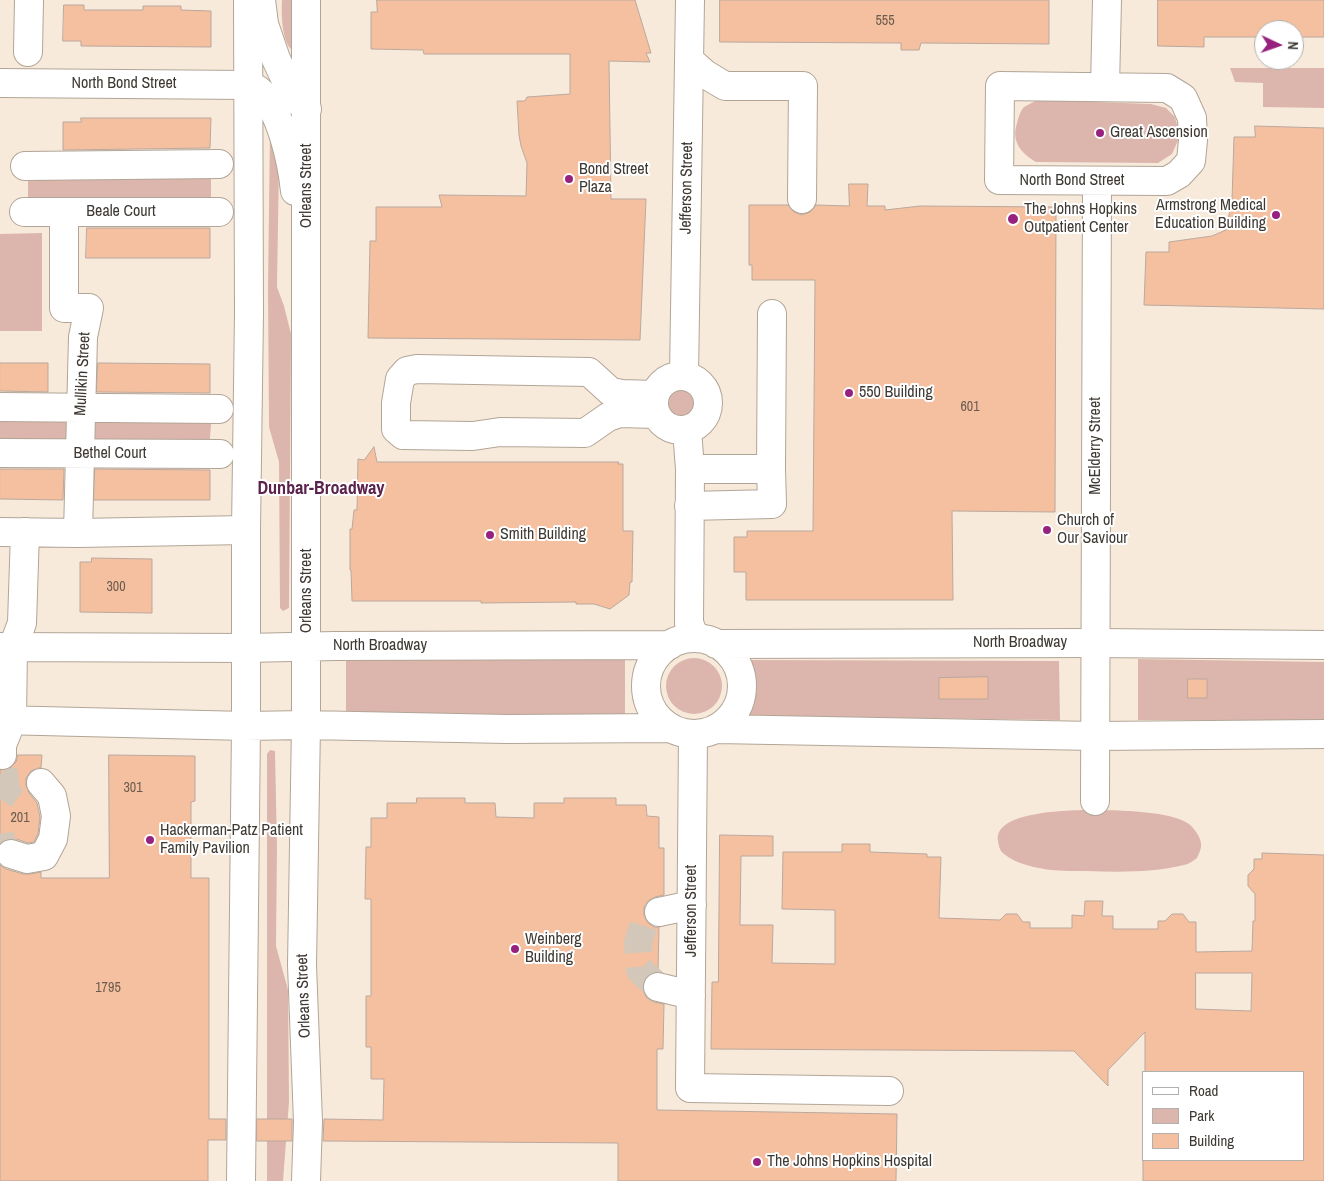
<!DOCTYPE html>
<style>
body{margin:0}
#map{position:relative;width:1324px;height:1181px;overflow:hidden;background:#f8eadb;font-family:"Archivo Narrow",sans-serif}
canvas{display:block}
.legend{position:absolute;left:1142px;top:1071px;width:162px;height:90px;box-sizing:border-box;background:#fff;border:1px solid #b2b0ad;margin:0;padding:6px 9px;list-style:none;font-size:15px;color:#3e3933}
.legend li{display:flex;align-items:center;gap:10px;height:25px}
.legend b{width:25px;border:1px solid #b2b0ad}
.north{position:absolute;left:1254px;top:20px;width:50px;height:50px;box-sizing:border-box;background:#fff;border:1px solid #b2b0ad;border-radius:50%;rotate:93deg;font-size:14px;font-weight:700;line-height:20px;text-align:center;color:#3e3933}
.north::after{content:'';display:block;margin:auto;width:18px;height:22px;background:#96217e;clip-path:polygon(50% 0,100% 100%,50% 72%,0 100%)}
</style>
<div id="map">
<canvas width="1324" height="1181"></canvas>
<ul class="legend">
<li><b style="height:6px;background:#fff"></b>Road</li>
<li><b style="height:14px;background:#dcb6ad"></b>Park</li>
<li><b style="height:14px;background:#f5c09f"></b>Building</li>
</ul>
<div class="north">N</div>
</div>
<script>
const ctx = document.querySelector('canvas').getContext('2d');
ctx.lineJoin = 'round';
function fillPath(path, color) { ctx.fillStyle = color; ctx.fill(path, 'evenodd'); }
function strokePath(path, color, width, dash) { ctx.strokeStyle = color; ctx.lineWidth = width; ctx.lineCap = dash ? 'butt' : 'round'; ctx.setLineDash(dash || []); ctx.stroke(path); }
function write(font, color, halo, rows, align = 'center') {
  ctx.font = font + ' "Archivo Narrow",sans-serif'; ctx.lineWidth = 4; ctx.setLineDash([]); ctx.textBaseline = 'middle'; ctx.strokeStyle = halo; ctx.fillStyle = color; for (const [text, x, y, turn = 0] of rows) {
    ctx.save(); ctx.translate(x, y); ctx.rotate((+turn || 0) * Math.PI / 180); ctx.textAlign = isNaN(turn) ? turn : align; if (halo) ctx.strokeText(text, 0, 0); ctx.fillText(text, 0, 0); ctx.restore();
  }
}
fillPath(new Path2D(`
 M282,0H291V49C282,41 281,13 282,0Z
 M1230,68H1324V108L1263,107V83L1235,82Z
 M1037,100L1151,104L1166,108L1175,117L1180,136L1172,154L1158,163L1036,162C1021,153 1011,142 1017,123C1018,119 1020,112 1023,108C1026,105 1033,103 1037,100Z
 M270,130L279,162L277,287L284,306L291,334L289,608L283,611L280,608L279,462L269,427L268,288Z
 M28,167L211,168V209L28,208Z
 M42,233V331H0V234Z
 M667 404a14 14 0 1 1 28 0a14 14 0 1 1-28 0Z
 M0,411L212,412L209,450H0Z
 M625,649V715L346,713V657Z
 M666 686a28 28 0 1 1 56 0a28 28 0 1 1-56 0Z
 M1138,659L1324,662V720H1138Z
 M748,660L1059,661L1060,720L747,716L755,691L752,672Z
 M270,750L275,751L277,847L276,946L288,990L289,1102L283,1181H267V754Z
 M1094,810C1116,810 1172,811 1189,824C1194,828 1200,836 1201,843C1202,847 1199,854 1197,858C1193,861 1189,864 1184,865C1152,873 1118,872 1085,871C1074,871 1062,871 1051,870C1036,868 1016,864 1004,854C1000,851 999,847 998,841C993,810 1075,810 1094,810Z`), '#dcb6ad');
const building = new Path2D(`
 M377,0H635L651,53H646L650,62L609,61L611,199H646L640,340L368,338L370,241H376V207H442L439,195L526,196L527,163L521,146L519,135L517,101H525L527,97L570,94V54H424L423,50L371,49V12H377Z
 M720,0H1049V44L921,43L919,50H901V43L720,42Z
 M1158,0H1324V37H1294V30H1264V37H1204V47L1158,46Z
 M64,5H84V10H143V6H181V10L211,11V47L81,46V41H63Z
 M81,118H211L210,148L63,150V122H81Z
 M1255,126L1324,128V309L1144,305L1146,252H1169V242L1212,236L1226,230L1232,200L1234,137H1255Z
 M849,184H868L867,206H885V210L920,206L1056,207L1055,512L952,511L953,600H746V572H734V537H747V531H813L815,280H752V265H749V205H788L794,212L802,215L810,212L816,205L849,206Z
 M87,228H210V258H86Z
 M0,363H48V392L0,391Z
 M98,363L210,364V393L97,392Z
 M374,447L377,462H619L618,464H623V531H633L632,582H630L629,595L610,609L594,604H576V602L481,603V601H352L351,570H350V529H352L354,510H357L358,459L364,460Z
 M0,469H64L63,500L0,499Z
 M95,469L210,470V500H94Z
 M92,558L152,559V613L80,612V562H91Z
 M988,677V699H939V678Z
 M1188,679H1207V698H1188Z
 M18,755H42L41,768H38L31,771L26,778V785L29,793L37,803L40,817L38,834L34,842L28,843L16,839H8L0,843V770L10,768L16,762Z
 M109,755L195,756V801L191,802V878H209V1119H226V1140H208V1181H0V865L6,869L23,874H30L41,872V878H109Z
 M417,798H465V803H495L496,817L534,818V803H564V798H616V805H646L647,816L659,817V848H664V895L655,897L648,901L644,907V915L648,923L654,927H659L658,972H653L647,976L643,984V991L647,998L654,1002L664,1004L663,1049H657V1110L897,1114L896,1181H618V1143L323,1141L324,1119L383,1120L384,1079H371V1047H366V996H371V899H365L366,847H371V818H387V803H416Z
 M720,835L773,836V856H741L740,925H773L772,963L835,964V910L782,909L783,852H842V844H870V852L927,854V857H941L939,918L1000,920L1006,914H1017L1023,922H1030V928H1072V915L1084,916L1085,901H1103L1102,916H1113V929H1158V921H1165L1172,914H1183L1189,922H1196V952L1252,951L1253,921H1255V894L1248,886V875L1254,869V859H1262V853L1324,855V1181H1143V1160H1303V1072H1145V1032L1108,1070V1086L1074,1051L711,1049L712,982H718ZM1196,973H1252L1251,1011L1196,1009Z
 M257,1119H292V1141H257Z`);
fillPath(building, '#f5c09f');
strokePath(building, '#baa89e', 1);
strokePath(new Path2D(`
 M0,799L12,782L27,780L41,783
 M0,834L2,844L11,854
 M658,987L640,970L638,943L645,921L659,912`), '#d3c7b9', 28, [28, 14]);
const minor = new Path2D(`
 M28,52L29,0
 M689,60L705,74L725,86H803L802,199
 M0,83L248,85
 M1000,86L1167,88L1183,98L1192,118L1193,140L1191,161L1179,174L1167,181L999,180Z
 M1105,87L1107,0
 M25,166L219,164
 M24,212H219
 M64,212V308H89L83,337L78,533
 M684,375L690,0
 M654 403a27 27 0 1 1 54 0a27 27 0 1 1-54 0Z
 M655,395L622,394L611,392L589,372L417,369L407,371L400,379L396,403V429L403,435L473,436L500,432L585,433L608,417L620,413L656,414
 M0,407L219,409
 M687,430L690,469L689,623L695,638
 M0,453L220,454
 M690,469H771L772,314
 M689,506L772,504L771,469
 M0,532L78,533L246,530
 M13,647L22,623L25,532
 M693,735L690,1088L889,1091
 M2,755V745L12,720
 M1095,801L1097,181
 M11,854L27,859L44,856L53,839L56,816L52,796L41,783
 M659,912L692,905
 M658,987L691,995`);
const major = new Path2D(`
 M261,0L264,24L276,59L289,87L297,100L307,109
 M248,85C251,86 255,88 258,90C281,108 292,163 295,191
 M646 686a48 48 0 1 1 96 0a48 48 0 1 1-96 0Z
 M716,644L1095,643L1324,645
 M0,647L246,648L335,646L670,645
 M0,720L246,726L306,725L507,729L670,728
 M12,720L13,647
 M717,729L1095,736L1324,734
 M241,1181L246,726V530L249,313L248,0
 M306,1181L308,1122L302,965L306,725V0`);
strokePath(minor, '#b2a597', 30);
strokePath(major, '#b2a597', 30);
strokePath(minor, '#fff', 28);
strokePath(major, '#fff', 28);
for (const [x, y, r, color] of [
 [1100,133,5,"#96217e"],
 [569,179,5,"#96217e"],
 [1276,215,5,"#96217e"],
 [1013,219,6,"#96217e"],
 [849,393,5,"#96217e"],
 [1047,530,5,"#96217e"],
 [490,535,5,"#96217e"],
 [150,840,5,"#96217e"],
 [515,949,5,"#96217e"],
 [757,1162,5,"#96217e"]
]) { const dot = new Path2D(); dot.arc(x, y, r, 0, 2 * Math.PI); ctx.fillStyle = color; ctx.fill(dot); strokePath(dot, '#fff', 2); }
write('14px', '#6c5b4e', null, [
 ["555",885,21],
 ["601",970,407],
 ["300",116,587],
 ["301",133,788],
 ["201",20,818],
 ["1795",108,988]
]);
write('16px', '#3e3933', '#fff', [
 ["North Bond Street",124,84],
 ["North Bond Street",1072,181],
 ["Orleans Street",307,186,-90],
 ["Jefferson Street",687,188,-89],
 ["Beale Court",121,212],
 ["Mullikin Street",83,374,-87],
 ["McElderry Street",1096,446,-90],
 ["Bethel Court",110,454],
 ["Orleans Street",307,591,-90],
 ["North Broadway",1020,643],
 ["North Broadway",380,646],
 ["Jefferson Street",692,911,-90],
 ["Orleans Street",304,996,-92]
]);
write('16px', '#3e3933', '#fff', [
 ["Great Ascension",1110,133],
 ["Bond Street",579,170],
 ["Plaza",579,188],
 ["Armstrong Medical",1266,206,"right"],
 ["Education Building",1266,224,"right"],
 ["The Johns Hopkins",1024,210],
 ["Outpatient Center",1024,228],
 ["550 Building",859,393],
 ["Church of",1057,521],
 ["Our Saviour",1057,539],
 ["Smith Building",500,535],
 ["Hackerman-Patz Patient",160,831],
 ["Family Pavilion",160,849],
 ["Weinberg",525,940],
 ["Building",525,958],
 ["The Johns Hopkins Hospital",767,1162]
], 'left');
write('bold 18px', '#5a224c', '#fff', [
 ["Dunbar-Broadway",321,489]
]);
</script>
